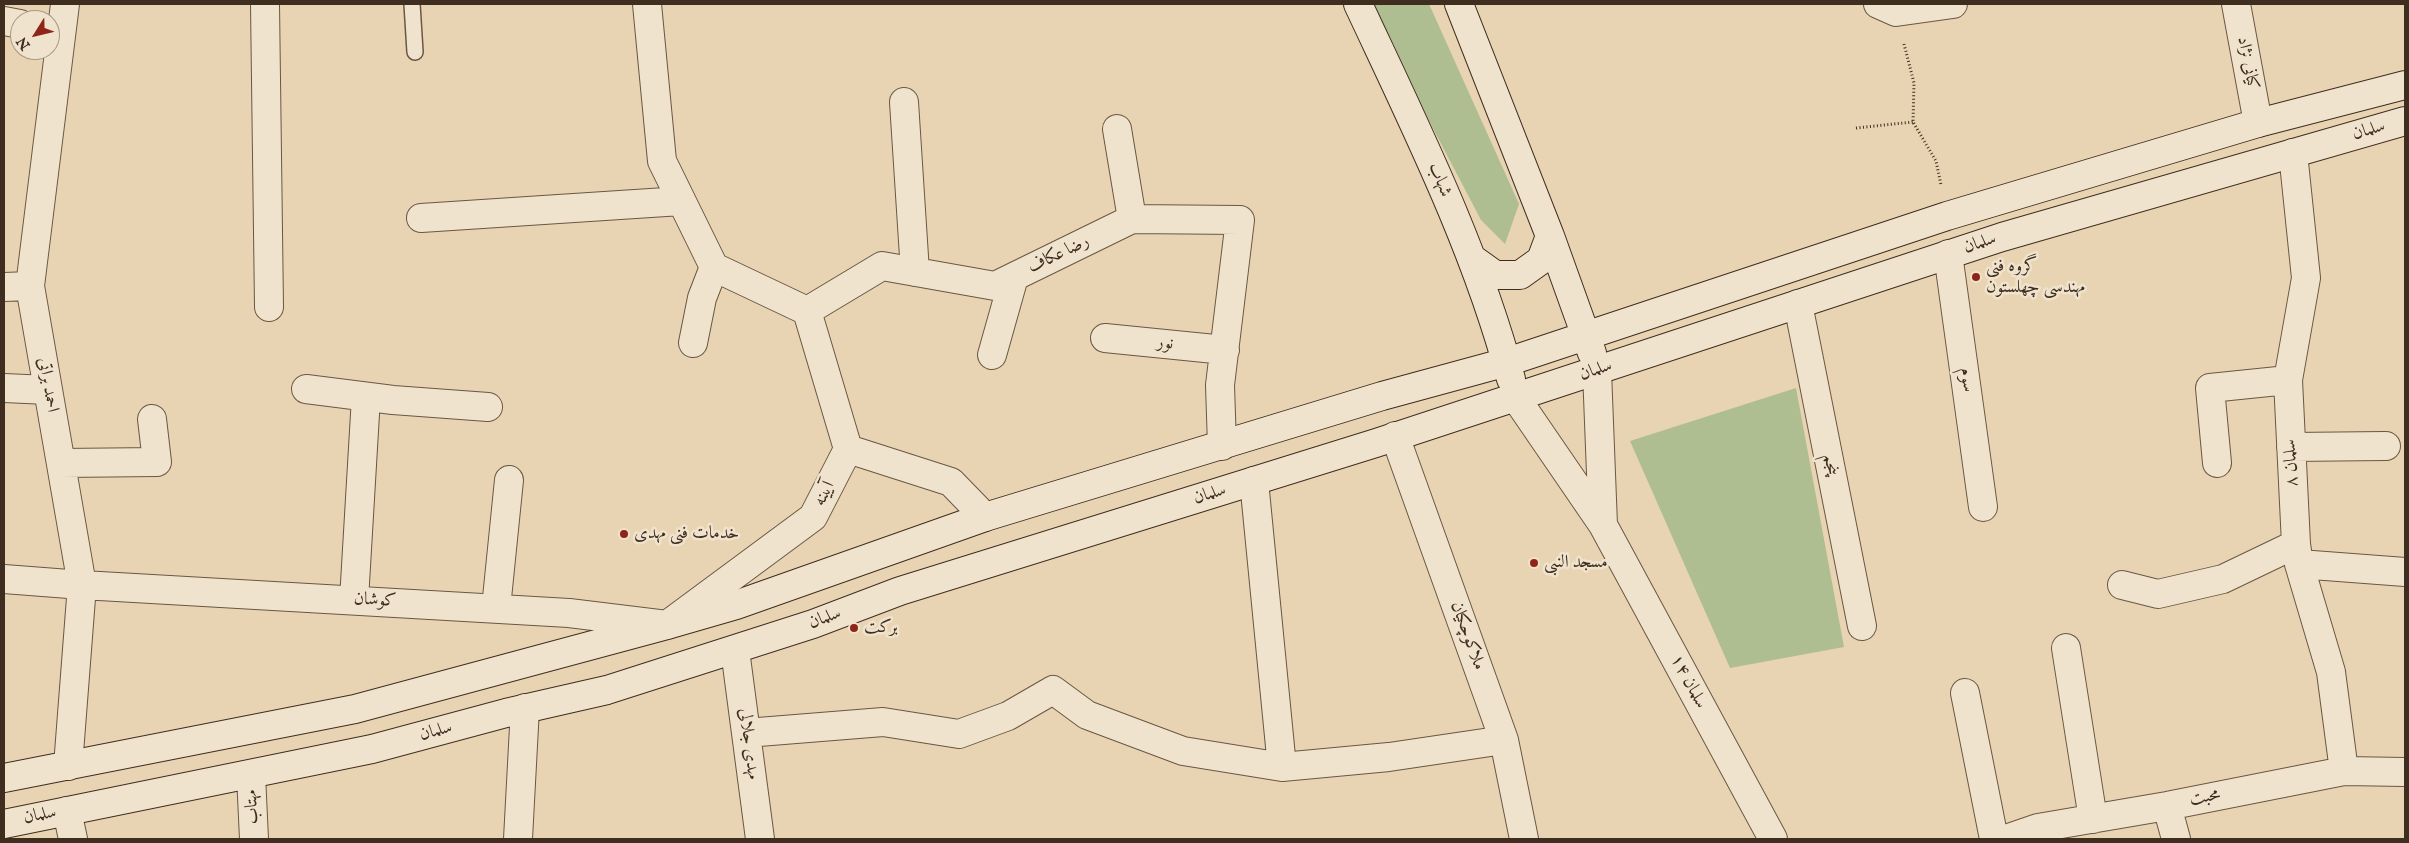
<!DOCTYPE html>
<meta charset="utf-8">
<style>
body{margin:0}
#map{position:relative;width:2409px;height:843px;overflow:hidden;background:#e8d4b2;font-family:"IM FELL English",serif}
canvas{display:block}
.frame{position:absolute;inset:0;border:5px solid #3f2d20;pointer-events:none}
.north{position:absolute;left:10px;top:10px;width:50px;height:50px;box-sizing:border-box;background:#f0e3cd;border:1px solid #a99a88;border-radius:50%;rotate:234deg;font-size:14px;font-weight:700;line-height:20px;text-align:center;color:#3f2d20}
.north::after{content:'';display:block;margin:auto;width:18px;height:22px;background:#8f2418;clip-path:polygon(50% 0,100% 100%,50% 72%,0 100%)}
</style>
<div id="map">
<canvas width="2409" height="843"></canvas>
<div class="frame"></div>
<div class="north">N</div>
</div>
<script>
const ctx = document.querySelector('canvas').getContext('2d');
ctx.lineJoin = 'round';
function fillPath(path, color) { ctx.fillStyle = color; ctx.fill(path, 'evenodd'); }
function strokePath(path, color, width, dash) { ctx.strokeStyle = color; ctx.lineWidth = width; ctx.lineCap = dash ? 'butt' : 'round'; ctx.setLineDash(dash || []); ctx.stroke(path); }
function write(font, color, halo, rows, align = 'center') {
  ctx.font = font + ' "IM FELL English",Amiri,serif'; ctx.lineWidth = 5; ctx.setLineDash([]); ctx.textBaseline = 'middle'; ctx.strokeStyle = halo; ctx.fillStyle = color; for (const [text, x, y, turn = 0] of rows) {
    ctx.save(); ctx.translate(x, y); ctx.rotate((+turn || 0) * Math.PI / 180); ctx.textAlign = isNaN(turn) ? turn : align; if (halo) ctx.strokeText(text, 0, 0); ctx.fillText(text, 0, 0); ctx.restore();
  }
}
fillPath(new Path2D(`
 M1365,4H1429L1519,204L1505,244L1481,220L1383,33Z
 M1796,388L1844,647L1730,668L1630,441Z`), '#afbe91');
const lane = new Path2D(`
 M412,4L415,52`);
const street = new Path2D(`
 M65,4L30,286L82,585L68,766
 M265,4L269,307
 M647,4L662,161L714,267L807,311
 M1878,4L1896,12L1953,4
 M2236,4L2258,123
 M4,21L20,24
 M904,102L915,272
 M1117,129L1132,219
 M2293,153L2306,278L2288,380L2296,544L2299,564L2331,672L2344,771
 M421,218L681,201
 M1948,254L1983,507
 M4,287L30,286
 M1798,304L1862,626
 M1105,338L1225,350
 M693,343L702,298L714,267
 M992,355L1014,277
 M1597,371L1603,525
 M4,388L48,390
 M306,389L393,400L488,407
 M1516,398L1603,525L1773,839
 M1395,436L1504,740L1524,839
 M2291,447L2386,446
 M848,449L807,311L882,266L995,286L1132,219L1240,220L1220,385L1222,446
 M61,463L157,462L152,419
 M2217,463L2210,388L2288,380
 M1254,481L1282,767
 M2299,564L2405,572
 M4,579L82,585L569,613L667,625L813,517L848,449L951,482L985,517
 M2122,585L2158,594L2223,579L2296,544
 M354,600L366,397
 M496,608L509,480
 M2066,648L2093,819
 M735,650L760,839
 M1965,693L1994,839
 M746,733L883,722L959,734L1008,716L1053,690L1087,715L1183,751L1282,767L1389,757L1504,740
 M251,775L254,839
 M2167,806L2176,839
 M67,811L73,839
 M518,839L525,708
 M2006,839L2038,828L2167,806L2344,771L2405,772`);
const secondary = new Path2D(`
 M1358,4C1415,126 1476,248 1511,379
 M1459,4L1550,236L1592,353
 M1474,260L1495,275H1520L1541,260L1550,236
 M4,778L355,709L667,625L736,605L985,517L1382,396L1507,362L1947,216L2258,123L2405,85
 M4,824L372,749L506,713L607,690L813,624L900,591L1376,443L2002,237L2405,121`);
strokePath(lane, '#695744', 18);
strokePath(street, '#695744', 30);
strokePath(secondary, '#3f2d20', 30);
strokePath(new Path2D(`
 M1904,44L1914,83L1913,122L1936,161L1941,185
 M1856,128L1913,122`), '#3f2d20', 3, [1, 2.5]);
strokePath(lane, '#f0e3cd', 15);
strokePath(street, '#f0e3cd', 28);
strokePath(secondary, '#f0e3cd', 28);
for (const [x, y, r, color] of [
 [1976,277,5,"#8f2418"],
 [624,534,5,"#8f2418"],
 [1534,563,5,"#8f2418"],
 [854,628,5,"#8f2418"]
]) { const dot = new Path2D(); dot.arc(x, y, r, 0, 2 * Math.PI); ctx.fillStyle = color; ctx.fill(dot); strokePath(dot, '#f0e3cd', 2); }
write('18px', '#3f2d20', '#f0e3cd', [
 ["کیانی نژاد",2247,63,79],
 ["سلمان",2369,131,-16],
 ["شهاب",1439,180,67],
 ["سلمان",1980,244,-18],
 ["رضا عکاف",1059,255,-26],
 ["نور",1165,344,6],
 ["سلمان",1596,371,-19],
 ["سوم",1966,380,82],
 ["احمد براتی",47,385,80],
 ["سلمان ۸",2292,463,-93],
 ["پنجم",1830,465,79],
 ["آیینه",825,494,-63],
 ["سلمان",1210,495,-17],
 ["کوشان",375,601,3],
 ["سلمان",825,619,-20],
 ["ملاکوچکیان",1467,636,70],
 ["سلمان ۱۴",1688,682,62],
 ["سلمان",436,732,-15],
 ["مهدی جلالی",748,744,83],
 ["محبت",2205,798,-11],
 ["مهتاب",253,807,-93],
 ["سلمان",40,816,-11]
]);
write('18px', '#3f2d20', '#f0e3cd', [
 ["گروه فنی",1986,267],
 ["مهندسی چهلستون",1986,288],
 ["خدمات فنی مهدی",634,534],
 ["مسجد النبی",1544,563],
 ["برکت",864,628]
], 'left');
</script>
